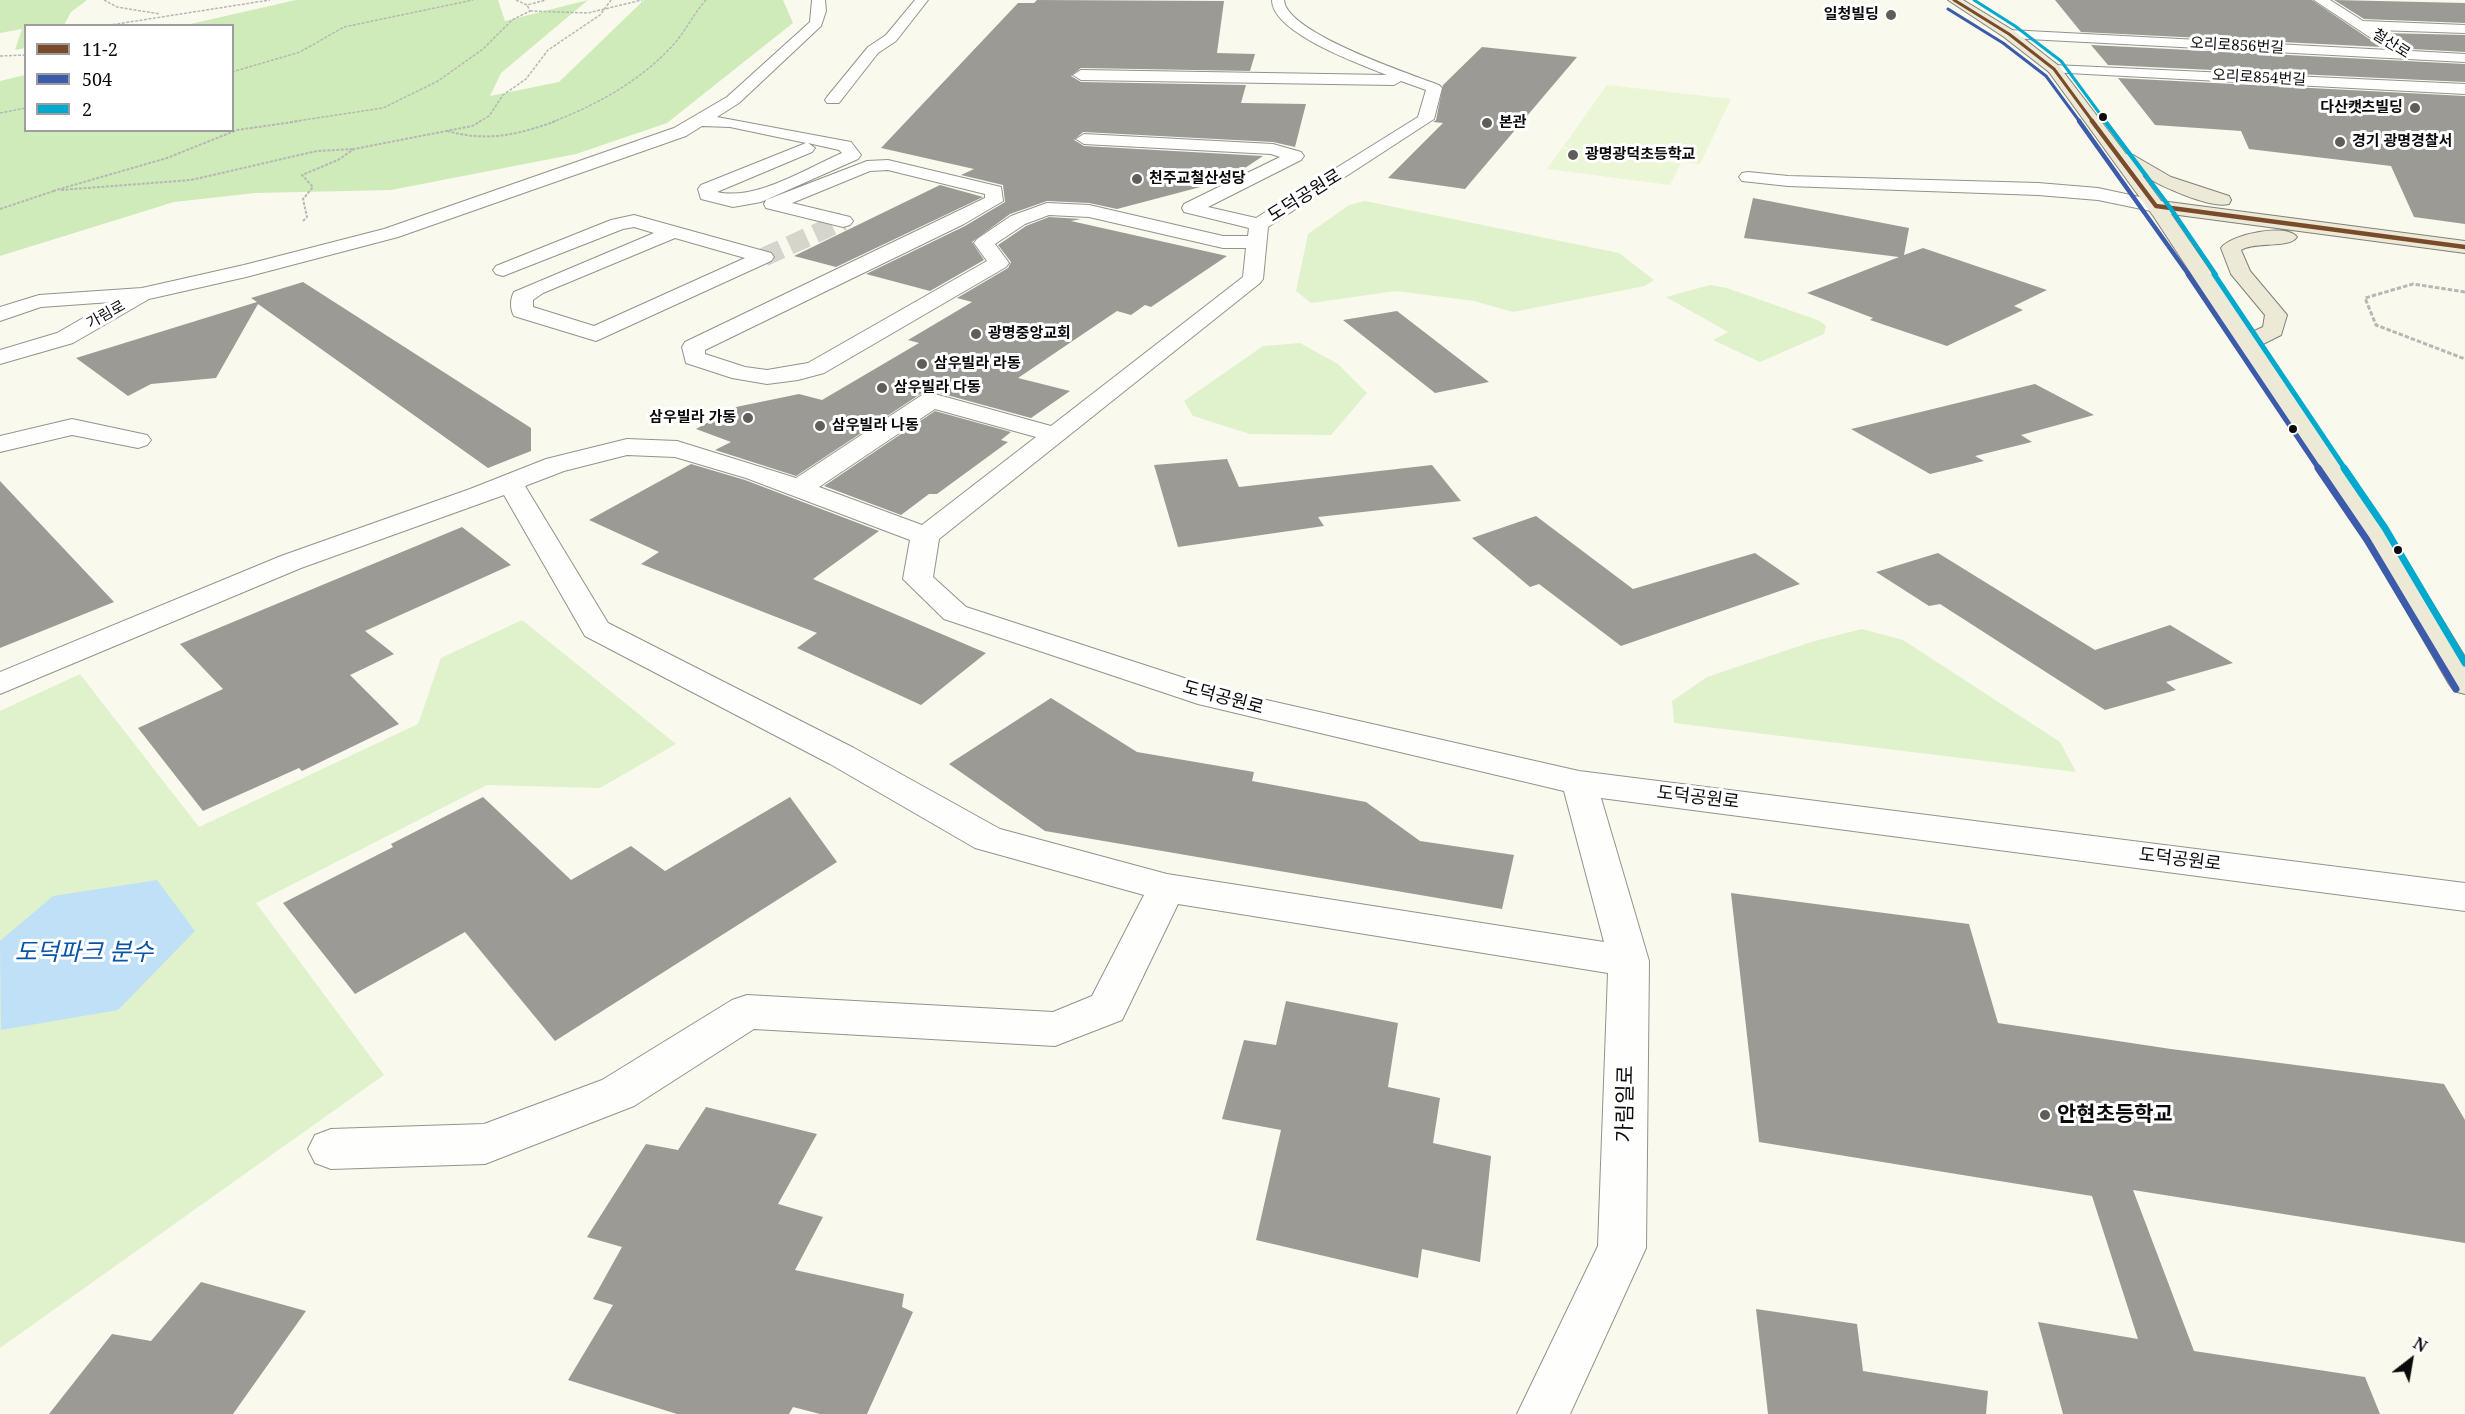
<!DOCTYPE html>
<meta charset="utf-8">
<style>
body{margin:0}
#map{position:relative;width:2465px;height:1414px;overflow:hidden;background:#faf9ee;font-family:"Noto Serif",serif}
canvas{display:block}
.legend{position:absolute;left:24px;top:24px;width:210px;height:108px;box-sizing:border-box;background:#fff;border:2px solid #9d9d9d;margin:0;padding:8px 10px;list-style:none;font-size:18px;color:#0b0b0b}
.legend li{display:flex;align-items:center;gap:12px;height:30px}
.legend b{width:30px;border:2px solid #9d9d9d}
.north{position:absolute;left:2381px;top:1330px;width:60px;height:60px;-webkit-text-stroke:4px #fff;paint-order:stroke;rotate:31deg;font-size:16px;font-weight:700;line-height:24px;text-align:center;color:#0b0b0b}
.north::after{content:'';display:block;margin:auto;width:21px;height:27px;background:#0b0b0b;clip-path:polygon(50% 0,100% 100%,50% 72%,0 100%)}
</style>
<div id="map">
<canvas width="2465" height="1414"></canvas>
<ul class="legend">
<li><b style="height:8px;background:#7a4b2a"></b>11-2</li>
<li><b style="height:8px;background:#3d5bab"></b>504</li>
<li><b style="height:8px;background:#00a9ce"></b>2</li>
</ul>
<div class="north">N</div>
</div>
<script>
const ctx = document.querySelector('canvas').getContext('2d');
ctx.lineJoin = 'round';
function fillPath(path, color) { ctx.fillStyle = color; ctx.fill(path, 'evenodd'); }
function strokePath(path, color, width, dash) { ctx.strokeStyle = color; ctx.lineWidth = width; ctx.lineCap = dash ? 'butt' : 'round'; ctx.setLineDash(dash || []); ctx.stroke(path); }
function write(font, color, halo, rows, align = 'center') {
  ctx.font = font + ' "Noto Serif","Noto Sans KR",serif'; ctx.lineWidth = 6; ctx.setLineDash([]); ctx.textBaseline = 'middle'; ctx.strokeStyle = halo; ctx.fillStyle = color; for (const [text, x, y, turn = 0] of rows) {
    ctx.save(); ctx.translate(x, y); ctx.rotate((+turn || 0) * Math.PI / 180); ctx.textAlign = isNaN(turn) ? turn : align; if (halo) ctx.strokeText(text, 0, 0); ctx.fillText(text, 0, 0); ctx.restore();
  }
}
fillPath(new Path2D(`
 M1365,201L1619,253L1654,280L1645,286L1513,312L1474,301L1396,291L1311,303L1296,291L1308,234L1349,205Z
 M1710,285L1727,288L1820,321L1826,326L1824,334L1760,362L1713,340L1728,332L1666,297Z
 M1300,343L1338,364L1367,393L1331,435L1250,434L1193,416L1184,401L1263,346Z
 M522,620L676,744L600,788L487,785L256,903L384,1075L0,1348V711L80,674L199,827L418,724L441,658Z
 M1862,629L1903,640L2060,742L2076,772L1674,723L1672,701L1707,677L1811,642Z`), '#dff2cb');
fillPath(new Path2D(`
 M0,0H87L71,12L64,25L26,26L25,48L15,50L22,29L0,33Z
 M296,0H498L505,21L588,0L501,73L490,96L559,82L644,0H783L793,23L667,123L576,154L391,190L255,193L174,202L0,256V81L25,75L26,130H232V26L186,25Z`), '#ceebb9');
fillPath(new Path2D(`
 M1607,85L1731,99L1700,164L1563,147Z
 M1562,148L1681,163L1670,185L1547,169Z`), '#eaf6d5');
fillPath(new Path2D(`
 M157,880L195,931L118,1010L1,1030L0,941L53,896Z`), '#c0e0f8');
fillPath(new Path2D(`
 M1037,0L1224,1L1217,53L1255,54L1250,71L1081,68L1071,76L1081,82L1246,85L1241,103L1306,104L1295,147L1273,142L1083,132L1074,140L1084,146L1263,156L1227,180L1117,209L1089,203L1047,201L1010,214L972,242L984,260L930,291L866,274L965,226L1005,202L1003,185L961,175L974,169L881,148L1018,3H1034Z
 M2055,0H2312L2381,47L2081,32Z
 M2334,0L2465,3V23L2364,19Z
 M2385,33L2465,35V52L2412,49Z
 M2091,45L2465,64V82L2108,65Z
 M1482,47L1577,57L1465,189L1388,178L1443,123L1433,122L1436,120L1443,85Z
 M2118,78L2465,96V224L2414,217L2391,166L2249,149L2241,131L2155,125Z
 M940,185L983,197L836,267L794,256Z
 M1753,198L1909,228L1904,255L1923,248L2047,290L2014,306L2023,310L1947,346L1870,320L1873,318L1807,293L1899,257L1744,238Z
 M1049,217L1081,219L1071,221L1227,256L1151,307L1145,305L1131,315L1117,311L1018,378L1070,391L1031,418L932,391L922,393L796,476L715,450L731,442L696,429L736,407L799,394L822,400L919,343L908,340L972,302L957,298L1008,268L1011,262L998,245L1026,226Z
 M303,282L531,428V451L488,468L258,304L216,378L151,384L128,396L76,358L257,302L251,298Z
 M1397,311L1489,382L1435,393L1343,320Z
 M2035,384L2094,415L2021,435L2032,442L1975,456L1984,461L1930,474L1851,429Z
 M935,411L1011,432L1001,440L1008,442L937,494H929L901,515L824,486Z
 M1227,459L1239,487L1432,465L1461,501L1318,517L1324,526L1178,547L1154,465Z
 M691,464L745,480L879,531L813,579L986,653L921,705L797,648L817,633L641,564L659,552L589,520Z
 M0,481L114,602L0,648Z
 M1536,516L1633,589L1755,553L1800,584L1621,646L1539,584L1530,587L1472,538Z
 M462,527L511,565L365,631L394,654L350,675L399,724L302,771L299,768L203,811L138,728L223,689L180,644Z
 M1938,553L2095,650L2170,625L2233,663L2166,682L2176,690L2105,710L1940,604L1929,606L1876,572Z
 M1051,698L1137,752L1254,772L1252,781L1366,802L1420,841L1514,855L1502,909L1045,831L949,764Z
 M483,797L571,880L631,846L665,871L790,797L837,862L555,1041L465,932L355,994L283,903L393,847L391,844Z
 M1731,893L1969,924L1998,1023L2171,1049L2444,1084L2465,1120V1243L2133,1190L2194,1351L2365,1377L2380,1414H2063L2038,1322L2138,1339L2092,1196L1759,1142Z
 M1286,1001L1398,1023L1388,1087L1440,1098L1433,1143L1491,1156L1480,1262L1422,1249L1418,1278L1256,1240L1281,1130L1222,1119L1244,1040L1276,1045Z
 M706,1107L817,1134L778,1204L823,1217L795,1270L904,1294L902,1307L913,1312L867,1414H820L793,1407L789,1414H677L568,1380L613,1305L593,1299L622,1247L587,1237L646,1144L678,1150Z
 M201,1282L306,1311L233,1414H49L112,1334L151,1341Z
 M1756,1309L1857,1324L1863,1371L1988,1391L1986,1414H1768Z`), '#9c9a94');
strokePath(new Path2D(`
 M764,257L843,221`), '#d6d5cc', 19, [19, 9]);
const minor = new Path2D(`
 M812,0H825L826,11L821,26L739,103L717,117L851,142L861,155L858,159L761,202L733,207L701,199L698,189L701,185L806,143L730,127L702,126L686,136L398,237L246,277L149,299L73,343L0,364V350L57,333L111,302L41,307L0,321V307L39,295L142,288L244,265L384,229L674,128L727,97L810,22ZM808,143L839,150L842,153C805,169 756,201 717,192L812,152L815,148Z
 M915,0H928L896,41L878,53L839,103H827L825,100L827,97L868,47L886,35Z
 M1272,0H1284C1286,33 1410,74 1439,85L1442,88L1434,119L1268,227L1263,279L1260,283L939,539L933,577L966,607L1218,689L1579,771L2465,883V911L1601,798L1649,961L1646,1248L1570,1414H1517L1598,1246L1608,973L1178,904L1122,1020L1055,1046L754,1029L634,1106L485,1164L331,1169L315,1163L308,1149L315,1135L331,1129L484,1124L602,1080L732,1000L747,995L1053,1012L1092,996L1144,895L975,848L830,764L585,636L504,495L301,568L0,694V672L281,556L470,489L546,459L627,439L677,441L796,478L922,395L931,393L1051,426L1243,277L1246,248H1223L1089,217L1049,215L1025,224L995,244L1009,263L1006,267L824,373L798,380L767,384L732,378L686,363L682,347L685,342L985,198V194L888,170L870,171L792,203L850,217L853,221L850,225L843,227L766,208L764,204L766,200L867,161L888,160L1001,187L1003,201L964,224L705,350V354L745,367L767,370L808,363L987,261L974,243L977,239L1011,216L1047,203L1089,205L1223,236H1248L1249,228L1184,212L1182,208L1184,204L1280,157L1271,154L1084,144L1076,139L1084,134L1273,144L1301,152L1304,156L1301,160L1208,207L1256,218L1418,117L1426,90L1401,81L1394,85L1081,80L1073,75L1081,70L1387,75C1360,64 1272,33 1272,0ZM935,409L1036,437L922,525L819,487ZM627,455L675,457L746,478L910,540L903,579L944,619L1198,704L1564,791L1604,942L1167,874L1000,829L854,748L608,623L525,486L564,471Z
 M2314,0H2330L2363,21L2465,25V33L2377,30L2411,51L2465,54V62L2009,38L2002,34L2009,30L2389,50Z
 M2054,65L2465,84V94L2049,72L2047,69L2049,66Z
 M1748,172L1788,176L2038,183L2098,188L2163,202L2165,206L2156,212L2098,200L2038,195L1788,186L1742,181L1739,177L1742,173Z
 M634,215L771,253L774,257L771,261L596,341L514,316C510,309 510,299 514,292L654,233L634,227L623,229L503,276L496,274L493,270L496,266L611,220ZM675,238L745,258L594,326L533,307V300L543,293Z
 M72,419L147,435L151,440L147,445L138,448L72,435L0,452V436Z`);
const major = new Path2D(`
 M1948,0H1963L2014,31L2059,66L2126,154L2133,155L2171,177L2229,196L2231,200L2229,204C2209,209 2159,185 2142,175L2161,201L2465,241V253L2171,214L2252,332L2263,327L2265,315L2231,274L2221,248C2231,234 2287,223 2297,237C2289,249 2256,241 2241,250L2250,271L2287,315L2281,335L2261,345L2390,534L2465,657V694L2454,691L2449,684L2362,534L2154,217L2049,72L2004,37Z`);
strokePath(minor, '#93928d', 2);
strokePath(major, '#807f7a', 2);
strokePath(new Path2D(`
 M104,0L117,7L160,14
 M516,0L527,5L546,0
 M530,11L588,13L642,0
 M104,26L270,0
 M0,56L26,55
 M232,72L300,52L344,27L473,0
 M0,113L26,108
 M290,122L383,108L438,81L483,49L512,20L530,11L527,5
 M479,122L489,116L503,95L526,79L548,50L600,15L611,0
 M552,122C595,106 642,80 673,45C686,31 693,14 706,0`), '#b7b7b5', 1.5, [3, 1.5]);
strokePath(new Path2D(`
 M447,131C488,142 517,135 556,121
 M61,190L191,180L317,151L353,149
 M53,191L167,158L237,130L300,121
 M0,209L54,191
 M303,221L307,217L303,199L313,187L302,175L338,160L354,149L472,126L481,121`), '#b7b7b5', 2, [3, 1.5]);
strokePath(new Path2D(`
 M2465,292L2413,284L2365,298L2376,325L2465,359`), '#b7b7b5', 3, [4.5, 2]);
fillPath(minor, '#fefefc');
fillPath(major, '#ece9d6');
strokePath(new Path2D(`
 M1954,0L2009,34L2054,69L2093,122`), '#7a4b2a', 3);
strokePath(new Path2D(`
 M2092,121L2156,206L2465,247`), '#7a4b2a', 4.5);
strokePath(new Path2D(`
 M1948,9L2003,43L2046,76L2080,122`), '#3d5bab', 3);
strokePath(new Path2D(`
 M2079,121L2189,275`), '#3d5bab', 4.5);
strokePath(new Path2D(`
 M2188,274L2319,469`), '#3d5bab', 5);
strokePath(new Path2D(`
 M2318,468L2367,540L2456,689`), '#3d5bab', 7);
strokePath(new Path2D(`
 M1974,0L2015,26L2061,61L2106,122`), '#00a9ce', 3);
strokePath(new Path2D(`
 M2105,121L2171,209L2216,275`), '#00a9ce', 4.5);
strokePath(new Path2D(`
 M2214,274L2345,469`), '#00a9ce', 5);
strokePath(new Path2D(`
 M2344,468L2385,528L2465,663`), '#00a9ce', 7);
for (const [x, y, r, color] of [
 [1891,15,6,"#5f5e5a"],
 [2415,108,6,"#5f5e5a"],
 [2103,117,5,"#0b0b0b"],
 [1487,123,6,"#5f5e5a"],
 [2340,142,6,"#5f5e5a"],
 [1573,155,6,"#5f5e5a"],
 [1137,179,6,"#5f5e5a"],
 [976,334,6,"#5f5e5a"],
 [922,364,6,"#5f5e5a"],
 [882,388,6,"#5f5e5a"],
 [748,418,6,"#5f5e5a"],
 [820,426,6,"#5f5e5a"],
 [2293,429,5,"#0b0b0b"],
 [2398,550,5,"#0b0b0b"],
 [2045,1115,6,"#5f5e5a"]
]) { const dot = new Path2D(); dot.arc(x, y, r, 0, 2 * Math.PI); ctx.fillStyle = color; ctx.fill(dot); strokePath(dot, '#fff', 2); }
write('bold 15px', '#0b0b0b', '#fff', [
 ["일청빌딩",1879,15,"right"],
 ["다산캣츠빌딩",2403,108,"right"],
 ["본관",1499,123],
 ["경기 광명경찰서",2352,142],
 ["광명광덕초등학교",1585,155],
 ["천주교철산성당",1149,179],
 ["광명중앙교회",988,334],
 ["삼우빌라 라동",934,364],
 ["삼우빌라 다동",894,388],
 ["삼우빌라 가동",736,418,"right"],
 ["삼우빌라 나동",832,426]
], 'left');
write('15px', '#0b0b0b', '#fff', [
 ["철산로",2391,44,32],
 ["오리로856번길",2237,46,3],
 ["오리로854번길",2259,78,3],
 ["가림로",106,315,-29]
]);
write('18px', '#0b0b0b', '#fff', [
 ["도덕공원로",1305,196,-32],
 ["도덕공원로",1223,698,15],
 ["도덕공원로",1698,798,7],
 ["도덕공원로",2180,860,7]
]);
write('21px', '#0b0b0b', '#fff', [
 ["가림일로",1626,1104,-89]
]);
write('bold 21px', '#0b0b0b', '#fff', [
 ["안현초등학교",2057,1115]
], 'left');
write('italic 24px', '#0954a7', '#fff', [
 ["도덕파크 분수",84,953]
]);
</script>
